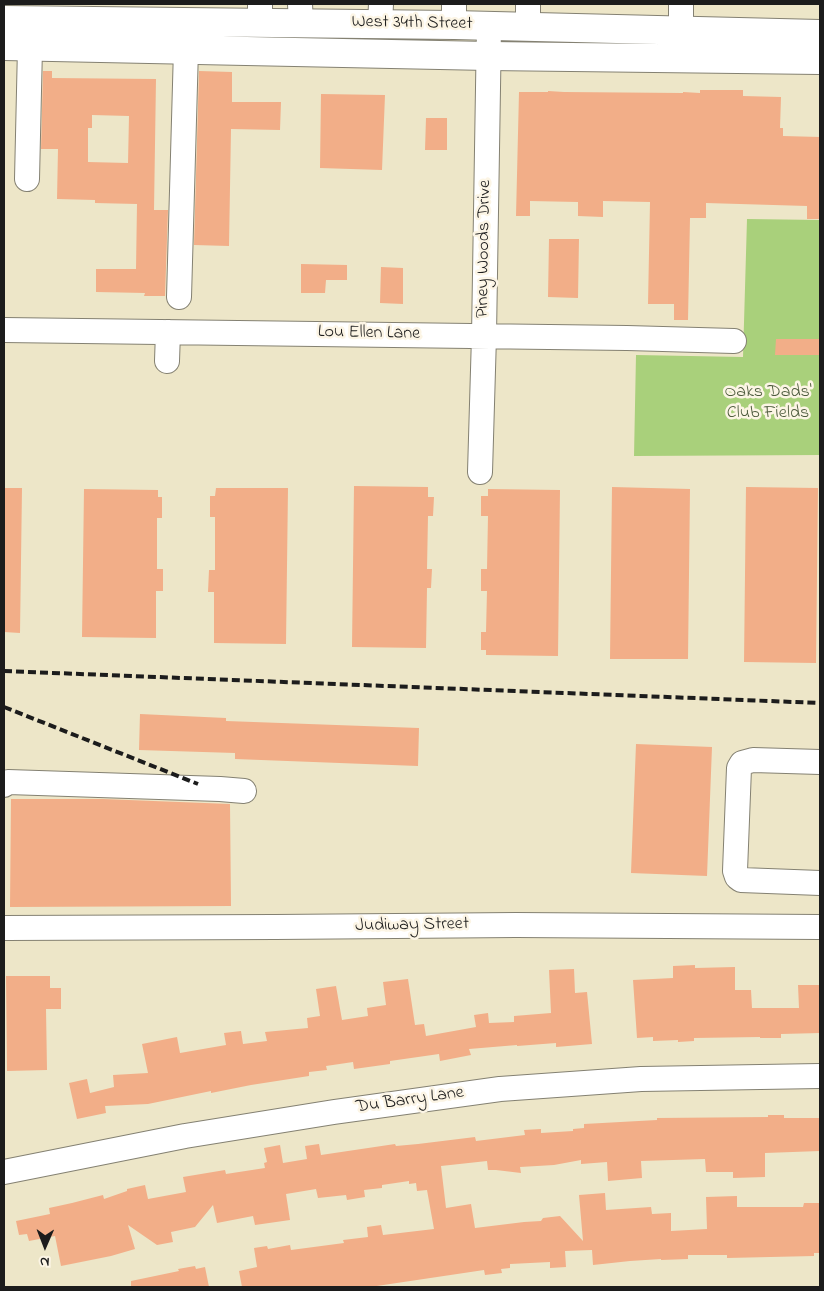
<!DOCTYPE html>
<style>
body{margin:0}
#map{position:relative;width:824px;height:1291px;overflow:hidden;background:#ede6c8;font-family:"Indie Flower",sans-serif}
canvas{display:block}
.frame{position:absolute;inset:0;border:5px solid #1c1c1c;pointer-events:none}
.north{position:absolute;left:20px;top:1221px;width:50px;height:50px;-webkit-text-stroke:4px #fcf5e5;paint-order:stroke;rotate:181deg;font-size:14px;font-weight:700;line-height:20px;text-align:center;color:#1c1c1c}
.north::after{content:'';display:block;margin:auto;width:18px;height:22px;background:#1c1c1c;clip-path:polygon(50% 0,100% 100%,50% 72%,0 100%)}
</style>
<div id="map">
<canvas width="824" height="1291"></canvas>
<div class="frame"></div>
<div class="north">N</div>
</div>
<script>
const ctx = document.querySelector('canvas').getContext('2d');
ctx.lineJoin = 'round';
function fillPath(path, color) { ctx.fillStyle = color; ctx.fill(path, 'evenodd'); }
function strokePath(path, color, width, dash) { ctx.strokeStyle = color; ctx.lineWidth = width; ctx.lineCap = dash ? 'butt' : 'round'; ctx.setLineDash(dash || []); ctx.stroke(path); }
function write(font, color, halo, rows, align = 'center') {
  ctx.font = font + ' "Indie Flower",sans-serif'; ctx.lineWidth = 5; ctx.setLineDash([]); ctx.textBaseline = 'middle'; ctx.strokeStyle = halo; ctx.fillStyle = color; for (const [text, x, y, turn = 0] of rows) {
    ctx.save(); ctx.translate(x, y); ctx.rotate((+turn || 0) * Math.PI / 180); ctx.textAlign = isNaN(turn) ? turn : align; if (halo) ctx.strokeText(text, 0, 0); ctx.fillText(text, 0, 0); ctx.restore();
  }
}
fillPath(new Path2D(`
 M747,219L820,220V455L634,456L636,355L743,357Z`), '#a9d07b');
fillPath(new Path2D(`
 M43,71H52V78L156,79L154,210H168L165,296H144L145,293L96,292V269H136L137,204L95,203V200L57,199L58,149H41ZM92,115L129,116L128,163L88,162V128H92Z
 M199,71L232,72V102H281L280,130L231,129L229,246L194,245Z
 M700,90H743V96L781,97L780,128H783V136L820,137V219H807V206L706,203V218H690L688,320H674V304H648L650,202L603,201V217L578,216V202L530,201V216H516L519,92H548V91L564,92L683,93V92L700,93Z
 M321,94L385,95L382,170L320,168Z
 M426,118H447V150H425Z
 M549,239H579L578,298L548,297Z
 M301,264L347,265V280H326L325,293H301Z
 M381,267L403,268V304L380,303Z
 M776,339H820V355H775Z
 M354,486L428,487V497H434L433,516H428L427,569H432L431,588H427L426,648L352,647Z
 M612,487L690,489L688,659H610Z
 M746,487L818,488L816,663L744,662Z
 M4,488H22L20,633L4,632Z
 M216,488H288L286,644L214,643V592H208L209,570H215V517H210V496H215Z
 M84,489L158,490V497H162V518H157V569H163V591H156V638L82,637Z
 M488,489L560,490L558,656L486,655V650H481V632H486L487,591H481V569H487L488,516H481V496H488Z
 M140,714L226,718V721L419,728L418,766L235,759V753L139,750Z
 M636,744L712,747L707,876L631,873Z
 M11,799H103L230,804L231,906L10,907Z
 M695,965V968L735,967V990H751L752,1008H799L798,985H820V1033L781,1034V1038H760V1037L694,1038V1041L678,1042V1040L653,1041V1037L637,1038L633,980L673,978V966Z
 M574,969L575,993L587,992L592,1044L556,1047V1043L517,1046V1045L469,1049L471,1055L440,1061L439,1054L390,1061V1064L354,1069L353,1062L326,1066L327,1070L309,1072V1076L251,1085L211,1093V1091L148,1104L105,1106L106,1113L77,1119L69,1083L87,1079L90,1093L114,1087L113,1075L148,1073L142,1044L177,1037L180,1053L226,1045L224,1033L241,1031L243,1044L267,1041L265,1032L308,1028L307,1018L320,1016L316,989L336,986L342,1020L368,1016L367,1008L386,1005L383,982L408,979L415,1025L424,1024L426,1036L476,1027L474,1015L488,1013L489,1023L514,1022V1016L551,1013L549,970Z
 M6,976H50V988H61V1009H46L47,1070L7,1071Z
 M768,1115H784V1118H820V1151L765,1153V1177L733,1178V1172H706L705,1159L641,1161L642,1178L608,1181L607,1162L581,1164V1160L554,1165L520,1167L521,1173L496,1170H488L487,1161L441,1166L446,1208L471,1204L475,1228L524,1222L541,1221L543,1218L560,1216L583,1241L579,1195L605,1193L606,1210L651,1207L652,1214L671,1213V1231L707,1229L706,1197L737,1196V1207H803L804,1203H820V1253H814V1256L727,1258V1255H688V1259L661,1260V1259L630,1261L593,1265L592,1250L565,1251L566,1267L550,1268V1262L510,1264V1268L501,1269L502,1273L485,1275L484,1270L370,1287H363V1286L349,1287H242L239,1271L257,1267L254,1248L267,1246L268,1249L290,1245L291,1250L344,1243L343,1240L368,1237L367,1227L381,1225L383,1235L434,1229L427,1190L417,1191L416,1183L409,1184V1181L382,1185V1188L364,1190L365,1197L347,1200L346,1195L318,1198L316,1189L286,1194L290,1220L255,1225L253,1216L217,1223L213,1205L195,1227L171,1232L173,1242L157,1245L128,1225L135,1249L111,1256L61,1266L55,1236L29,1241L27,1234L19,1235L16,1221L50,1214L49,1208L72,1203L103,1195L104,1199L127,1191V1189L145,1185L148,1199L186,1192L183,1177L225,1170L226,1174L265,1168L264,1163L267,1162L264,1148L280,1145L283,1163L307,1159L305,1146L319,1144L321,1155L395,1144L396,1146L418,1144L475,1137L476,1141L525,1135L524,1130L541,1129V1133L573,1131V1129L584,1128V1124L657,1120V1118L768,1117Z
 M195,1266L196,1269L205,1267L209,1287H131V1281L179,1271L178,1269Z`), '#f2ae88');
const minor = new Path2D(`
 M260,4V22
 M300,4L301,23
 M528,4V26
 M681,4V30
 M380,24L381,4
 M454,25V4
 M27,179L30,47
 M179,297L186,49
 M4,330L627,338L734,341
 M167,361L168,332
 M480,472L484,336L489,26
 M820,762L753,760L742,763L739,768L735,871L737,877L741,880L820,883
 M4,785L8,782L220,789L244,791
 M4,928L275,927L516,925L820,927
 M4,1172L185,1136L334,1112L500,1089L641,1079L820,1076`);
const major = new Path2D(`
 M4,20L454,25L820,34
 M4,46L488,56L820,60`);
strokePath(minor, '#848172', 26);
strokePath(major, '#848172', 30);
strokePath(minor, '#fff', 24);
strokePath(major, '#fff', 28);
strokePath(new Path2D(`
 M4,671L820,703
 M4,707L198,784`), '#1c1c1c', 4, [8, 4]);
write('18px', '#1c1c1c', '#fcf5e5', [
 ["West 34th Street",412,24,1],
 ["Piney Woods Drive",485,249,-89],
 ["Lou Ellen Lane",369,334,1],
 ["Judiway Street",412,926,-1],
 ["Du Barry Lane",410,1101,-8]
]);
write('18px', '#4d5b3d', '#fcf5e5', [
 ["Oaks Dads'",768,393],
 ["Club Fields",768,414]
]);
</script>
